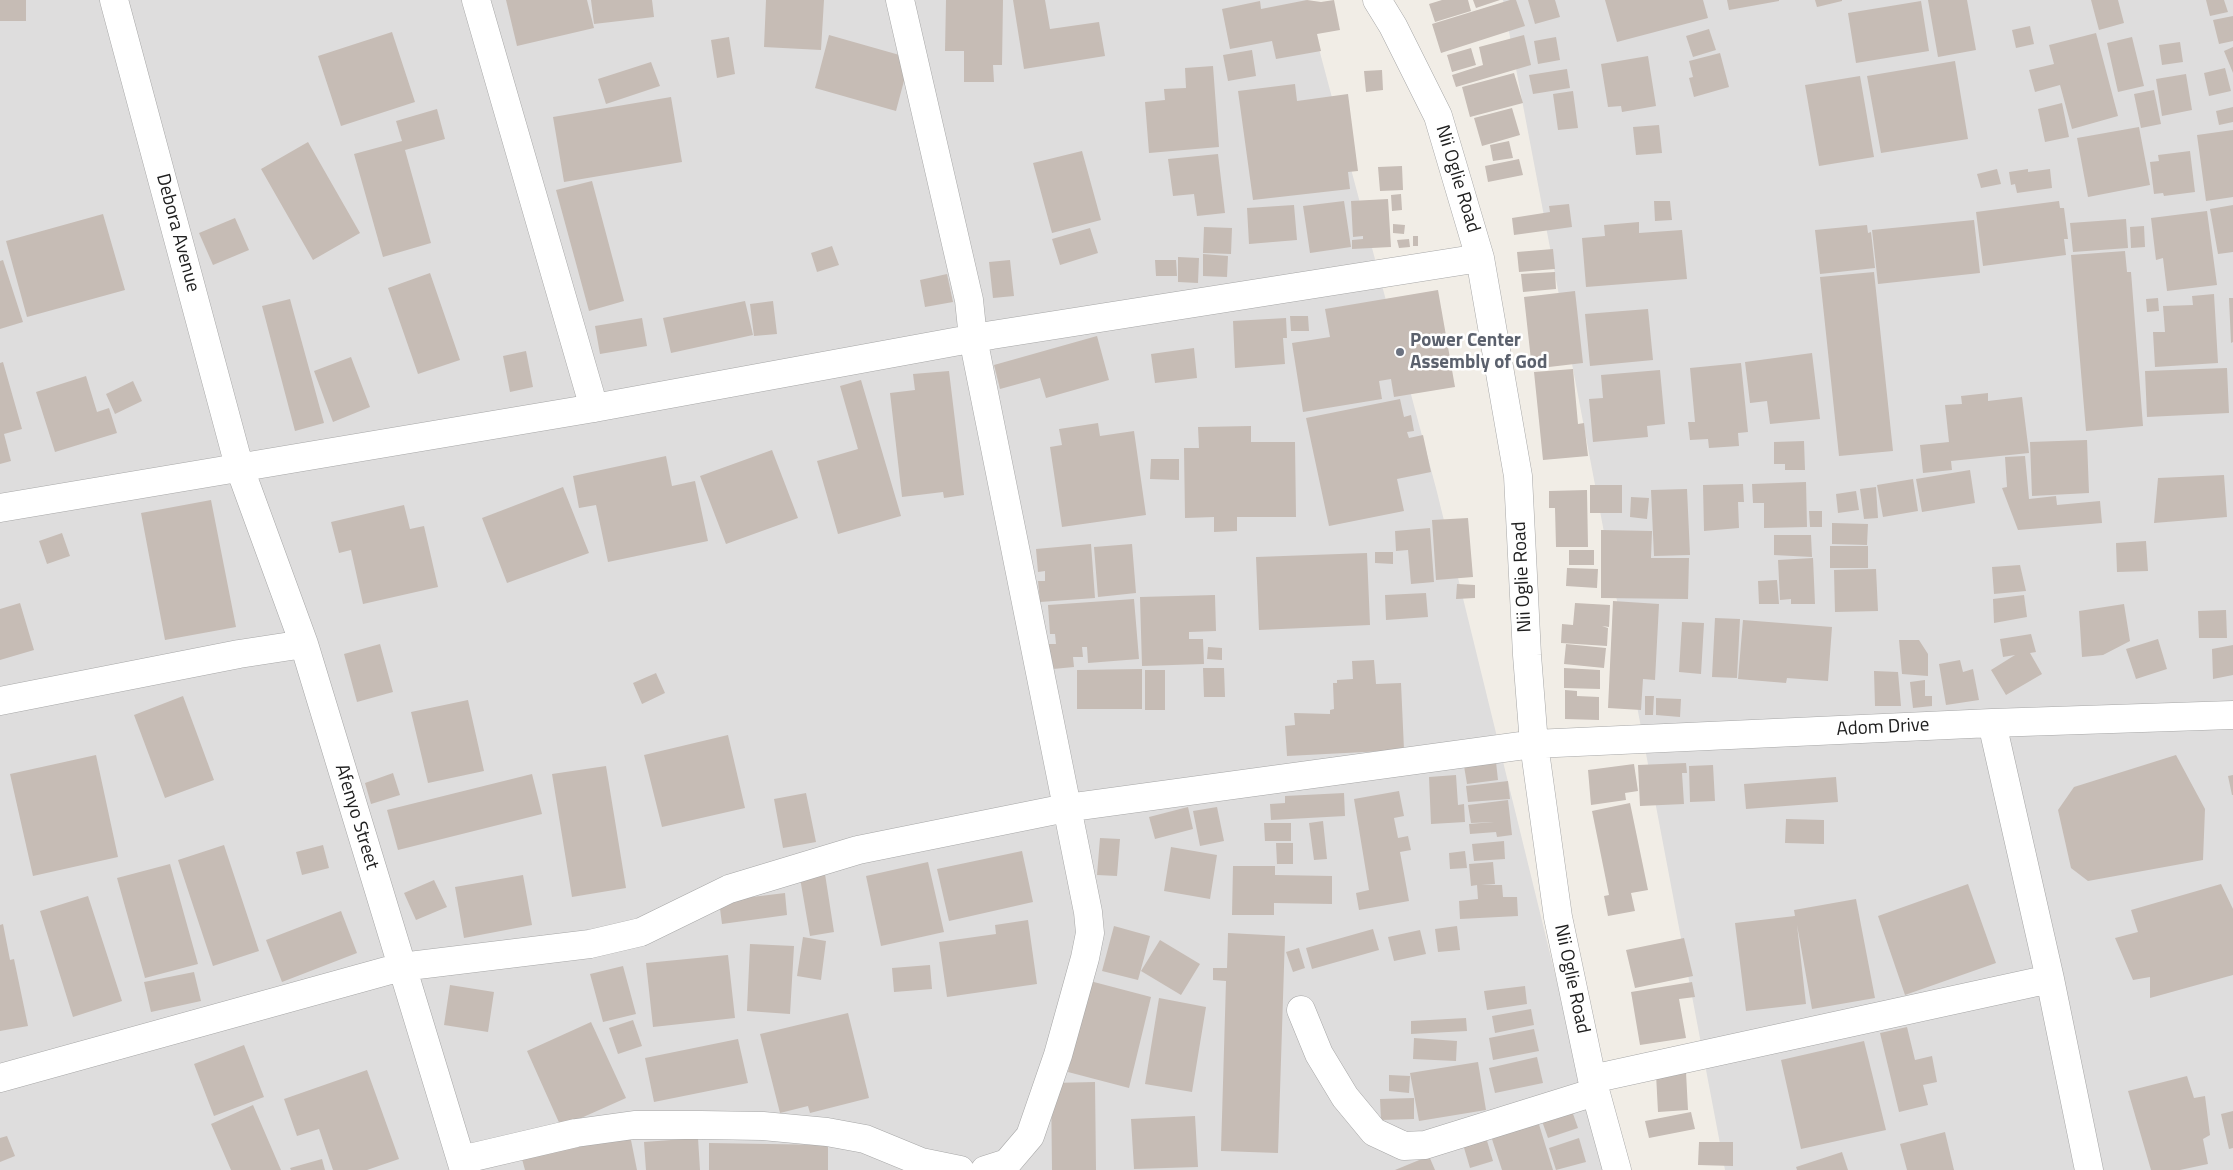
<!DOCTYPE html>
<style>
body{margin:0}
canvas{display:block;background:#f1ede6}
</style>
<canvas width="2233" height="1170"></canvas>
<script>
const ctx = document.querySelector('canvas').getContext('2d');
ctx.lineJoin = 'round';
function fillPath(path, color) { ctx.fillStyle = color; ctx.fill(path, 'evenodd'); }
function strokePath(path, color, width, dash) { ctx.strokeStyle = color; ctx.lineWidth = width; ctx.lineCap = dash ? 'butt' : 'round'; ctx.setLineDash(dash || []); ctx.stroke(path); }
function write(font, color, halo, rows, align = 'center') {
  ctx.font = font + ' "Titillium Web",sans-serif'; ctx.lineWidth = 5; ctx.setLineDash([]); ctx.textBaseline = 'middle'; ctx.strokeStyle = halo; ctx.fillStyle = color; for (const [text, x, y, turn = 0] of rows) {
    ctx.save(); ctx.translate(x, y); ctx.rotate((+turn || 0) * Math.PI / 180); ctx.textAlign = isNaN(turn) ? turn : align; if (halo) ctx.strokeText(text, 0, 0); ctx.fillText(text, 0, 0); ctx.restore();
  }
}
fillPath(new Path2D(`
 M0,0H1306L1437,492L1603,1170H0Z
 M1503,0H2233V1170H1725Z`), '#dedddd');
fillPath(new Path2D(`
 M0,0H26V21H0Z
 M506,0H587L594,28L517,46Z
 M591,0H652L654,17L594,24Z
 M766,0H824L821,50L764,47Z
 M946,0H1003L1002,65H993L994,82H964V51H945Z
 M1013,0H1045L1050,29L1099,22L1105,56L1024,69Z
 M1307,0L1321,2L1334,0L1340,30L1317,34L1321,51L1276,59L1272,41L1230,49L1222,9L1260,1L1261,9Z
 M1442,0H1468L1471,11L1435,22L1429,4Z
 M1473,0H1500L1476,8Z
 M1510,0H1516L1525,26L1441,53L1432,24Z
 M1528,0H1555L1560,17L1535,24Z
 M1605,0H1703L1708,18L1617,42Z
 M1727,0H1779V1L1729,10Z
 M1815,0H1842V1L1817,7Z
 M1928,0H1967L1976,50L1938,57Z
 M2091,0H2118L2124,23L2099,30Z
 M2206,0H2224L2228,12L2210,16Z
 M1921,1L1929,51L1856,63L1848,13Z
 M2233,16V41L2219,44L2213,20Z
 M2030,26L2034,44L2016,48L2012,30Z
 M1709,29L1716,50L1693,57L1686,36Z
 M392,32L415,102L341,126L318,56Z
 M2096,33L2118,116L2072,129L2060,85L2035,92L2029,70L2054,64L2049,45Z
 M829,35L910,58L896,111L815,88Z
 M1524,35L1531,65L1456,87L1452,75L1483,65L1479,47Z
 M729,37L735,74L717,78L711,40Z
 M1556,37L1560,60L1538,64L1534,41Z
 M2132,37L2144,86L2118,92L2107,43Z
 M2180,42L2183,62L2162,65L2159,45Z
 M2233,47V73L2224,51Z
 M1471,48L1476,65L1452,72L1447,55Z
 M1252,50L1256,76L1228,81L1223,55Z
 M1720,53L1729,87L1694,97L1689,78L1693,77L1689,61Z
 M1648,56L1656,106L1622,112L1621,106L1608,107L1601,64Z
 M1955,61L1968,139L1881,153L1867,76Z
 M651,62L660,86L606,104L598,79Z
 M1213,66L1219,147L1149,153L1145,102L1165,100L1164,89L1186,88L1185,68Z
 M2225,68L2231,91L2209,96L2204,73Z
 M1567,69L1570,88L1533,94L1529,75Z
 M1382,70L1383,90L1366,92L1364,71Z
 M1514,73L1523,103L1470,117L1462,87Z
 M2186,74L2192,110L2162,116L2156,79Z
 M1860,76L1874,157L1819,166L1805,85Z
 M1295,84L1297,101L1348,94L1358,171L1348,172L1350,189L1253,200L1238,91Z
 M2154,90L2161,124L2141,128L2134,94Z
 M1573,91L1578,128L1558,130L1553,94Z
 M671,97L682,162L564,182L553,117Z
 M2062,103L2069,137L2045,142L2038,109Z
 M2233,107V122L2219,125L2216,111Z
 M1512,108L1520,135L1482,146L1474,118Z
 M437,109L445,139L405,150L431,243L383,257L354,154L402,141L396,121Z
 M1659,125L1662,153L1636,155L1633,127Z
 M2139,127L2150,185L2088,197L2077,138Z
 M2233,130V197L2206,201L2197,135Z
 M1509,141L1513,158L1493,161L1490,145Z
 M308,142L360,233L313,260L261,169Z
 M1082,151L1101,220L1052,233L1033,163Z
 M2190,151L2195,192L2164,196L2163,193L2154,194L2150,162L2159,161L2158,155Z
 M1218,154L1225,213L1197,216L1194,194L1173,196L1168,159Z
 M1519,159L1523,175L1488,182L1485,166Z
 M1402,166L1403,190L1380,191L1378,167Z
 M1997,169L2001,184L1981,188L1977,174Z
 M2028,169V172L2050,169L2052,188L2017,193L2015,184L2011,185L2009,172Z
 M592,181L624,301L589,311L556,190Z
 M1401,194L1402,210L1392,211L1391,195Z
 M1388,199L1391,247L1352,249V240L1363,239V236L1353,237L1351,201Z
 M1344,201L1351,247L1310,253L1303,206Z
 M1654,201H1670L1672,220L1655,221Z
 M2059,201L2060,208H2064L2068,239H2064L2066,255L1983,266L1976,212Z
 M1569,204L1572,227L1514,235L1512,218L1550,212L1549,206Z
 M1294,205L1297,240L1249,244L1247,208Z
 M2233,205V252L2218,254L2210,209Z
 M2207,211L2217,285L2167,291L2163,258L2156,260L2151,218Z
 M103,214L125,290L27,317L6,241Z
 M235,218L249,250L213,265L199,233Z
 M2126,219L2128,248L2073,252L2070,223Z
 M1974,220L1980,273L1878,284L1872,230Z
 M1639,222V233L1682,230L1687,279L1586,287L1582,238L1605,236L1604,225Z
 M1393,224L1405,225L1404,234L1393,233Z
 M1867,225L1868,233L1871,232L1875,268L1820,274L1815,230Z
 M2144,226L2145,247L2131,248L2130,227Z
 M1204,227L1232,228L1231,254L1203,253Z
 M1090,228L1098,253L1060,265L1052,239Z
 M1413,236H1418V246H1413Z
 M1409,239L1410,247L1399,248L1397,240Z
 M832,246L839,265L817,272L811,253Z
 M1553,249L1555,269L1519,272L1517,252Z
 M2125,251L2127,272H2131L2143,426L2086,431L2071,255Z
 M1203,254L1228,256L1227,277L1203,276Z
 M1178,257L1199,258L1198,283L1178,282Z
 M3,260L23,322L0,329V261Z
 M1010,260L1014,296L993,298L989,262Z
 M1155,260H1176L1177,276H1156Z
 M1555,272L1556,289L1523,292L1521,274Z
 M1874,272L1893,451L1839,456L1820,277Z
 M430,273L460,360L418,374L388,288Z
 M947,274L953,302L925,307L920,280Z
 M1438,290L1455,387L1394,397L1391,379L1379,381L1382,399L1303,412L1292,343L1330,337L1325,309Z
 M1575,291L1583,363L1532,369L1524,297Z
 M2214,294L2218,363L2155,367L2153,332H2165L2163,306L2193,305L2192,296Z
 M2158,298L2159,311L2147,312L2146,299Z
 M2229,298H2233V342L2231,343Z
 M290,299L324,423L295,431L262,306Z
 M745,301L753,335L671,353L663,318Z
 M773,301L777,334L754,336L750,304Z
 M1648,309L1653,360L1590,366L1585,314Z
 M1290,316H1308L1309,331H1291Z
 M642,318L647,346L600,354L595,326Z
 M1286,318L1287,338H1283L1285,364L1235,368L1233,321Z
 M1097,336L1109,380L1046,398L1040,378L1000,389L994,365Z
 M1194,348L1197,378L1155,383L1151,354Z
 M526,351L533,387L510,392L503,356Z
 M1812,353L1820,419L1770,424L1767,401L1750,403L1745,362Z
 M351,357L370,407L333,422L314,371Z
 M3,362L22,429L4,434L11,461L0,464V363Z
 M1741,363L1748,432L1738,433L1739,446L1709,448L1708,439L1690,440L1688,422H1695L1690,368Z
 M2227,368L2229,413L2147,417L2145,371Z
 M1573,369L1578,424L1584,423L1588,456L1543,460L1534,372Z
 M1660,370L1665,424L1647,426L1648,437L1593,442L1589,399L1603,398L1601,375Z
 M949,371L964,495L944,498L943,492L902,497L890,393L915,390L913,374Z
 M86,376L97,412L109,408L117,433L55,452L36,392Z
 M861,380L901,516L838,534L817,461L858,449L840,386Z
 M133,381L142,401L115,414L106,394Z
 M1988,393V401L2022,397L2029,453L1951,461L1952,470L1923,473L1920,445L1949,442L1945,405L1962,404L1961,396Z
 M1400,399L1404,417L1411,415L1414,431L1407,432L1409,438L1423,435L1431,472L1397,479L1404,511L1329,526L1306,418Z
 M1098,423L1100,436L1134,431L1146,515L1062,527L1050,447L1062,445L1059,429Z
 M1251,426V442H1295L1296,517H1237V531L1214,532V517L1185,518L1184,448H1199L1198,427Z
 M2087,440L2089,493L2032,496L2030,442Z
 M1804,441L1805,470H1785V464H1774V442Z
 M772,450L798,518L726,544L700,476Z
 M666,456L672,486L695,481L708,541L608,562L596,505L579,508L573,476Z
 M2025,456L2029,499L2056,496L2057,505L2100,501L2102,523L2018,530L2002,488L2007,487L2005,457Z
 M1151,459H1179V480L1150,479Z
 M1970,470L1975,503L1922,512L1916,479Z
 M2224,475L2227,517L2154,523L2158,478Z
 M1913,479L1918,511L1883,517L1877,485Z
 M1806,482L1807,527L1764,528V503H1753L1752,484Z
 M1743,484L1744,502H1738L1739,528L1704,531L1703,485Z
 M1590,485H1622V513H1590Z
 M563,487L589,553L507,583L482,518Z
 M1876,487L1878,518L1864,519L1860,489Z
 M1687,489L1690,555L1654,556L1651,490Z
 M1587,490L1588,547H1556L1555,508H1549V491Z
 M1856,491L1859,510L1838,513L1836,494Z
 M1631,497L1649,498L1647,519L1630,517Z
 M211,500L236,627L165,640L141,513Z
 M404,505L410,529L424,526L438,587L363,604L351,550L339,553L331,522Z
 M1809,511H1822V527H1810Z
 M1468,518L1473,577L1436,580L1432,520Z
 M1832,523L1868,524L1867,545L1832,544Z
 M1430,528L1434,582L1411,584L1408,550L1396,551L1395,531Z
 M1601,530L1652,531L1651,558H1689L1688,599L1601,598Z
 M62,533L70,556L47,564L39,541Z
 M1774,535H1811L1812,557L1774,555Z
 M2146,541L2148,571L2117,572L2116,543Z
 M1091,544L1095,598L1040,602L1038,581H1045V571L1038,572L1036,549Z
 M1132,544L1136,593L1098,597L1094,547Z
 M1830,546H1868V568H1830Z
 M1569,550H1594V565H1569Z
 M1375,552H1393V564L1375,563Z
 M1367,553L1370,625L1259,630L1256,557Z
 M1813,558L1815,604H1791V599L1780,600L1778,560Z
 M2020,565L2026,591L1994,594L1992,567Z
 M1567,568L1598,569L1597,588L1566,586Z
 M1876,569L1878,611L1835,612L1834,570Z
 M1777,580L1779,604H1759L1758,581Z
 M1457,584L1475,585V598L1456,599Z
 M1426,593L1428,617L1386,620L1385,595Z
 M1215,595L1216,631L1189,632V639H1203L1204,664L1142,666L1140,597Z
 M2024,595L2027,617L1994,623L1993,599Z
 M1134,599L1139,659L1088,663L1087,647H1082L1083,657H1073L1074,667L1053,669L1052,660L1047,661L1046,644H1056L1055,634H1050L1048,605Z
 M1613,601L1659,604L1655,680L1643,679L1641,710L1608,708Z
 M20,603L34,650L0,660V609Z
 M1575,603L1610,605L1609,627L1602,626L1608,628L1607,646L1561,643L1562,624L1573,625Z
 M2124,604L2130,641L2103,655L2082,657L2079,611Z
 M2226,610L2227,638H2199L2198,611Z
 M1715,618L1740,619L1737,678L1712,677Z
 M1743,620L1832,627L1828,681L1787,678L1786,683L1738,679Z
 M1682,622L1704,623L1701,674L1679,672Z
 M2031,634L2036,652L2030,653L2042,674L2006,695L1991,670L2015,655L2003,657L2000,639Z
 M2158,639L2167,669L2136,679L2126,649Z
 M1899,640H1919L1928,654V676L1902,674Z
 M380,644L393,692L357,702L344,654Z
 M1566,644L1606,648L1604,668L1564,664Z
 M2233,645V675L2213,679L2212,649Z
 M1208,647L1222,648V660L1207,659Z
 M1374,660L1376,684L1401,683L1404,750L1287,756L1285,726L1295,725L1294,713L1330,714V710L1334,709L1333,683H1337V680L1353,679L1352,661Z
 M1960,660L1963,672L1973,669L1979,700L1946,705L1939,664Z
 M1203,668H1224L1225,697H1204Z
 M1564,668L1600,670V689L1564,688Z
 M1142,669V709H1077V670Z
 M1145,670H1165V710H1145Z
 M1874,671L1898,672L1901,706H1875Z
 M656,673L665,693L642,704L633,683Z
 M1925,680V696H1932V706L1913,708L1910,682Z
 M1565,690L1577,691V696L1599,697V720L1565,719Z
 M183,696L214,780L165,798L134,715Z
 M1645,696H1654L1653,715H1645Z
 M1656,698L1681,699L1680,717L1656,715Z
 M468,700L484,771L428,783L411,712Z
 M728,735L745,808L662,827L644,755Z
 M96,755L118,857L33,876L10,774Z
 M2176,755L2205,809L2203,860L2088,881L2071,868L2058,810L2074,787Z
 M1496,762L1498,780L1467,784L1464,766Z
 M1686,763L1687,773H1682L1684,804L1640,806L1638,765Z
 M1634,764L1638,791L1625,793L1626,800L1591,805L1588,770Z
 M1713,765L1715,801L1690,802L1689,766Z
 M606,766L626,888L572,897L552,774Z
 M393,773L400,795L371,804L365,783Z
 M532,774L542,814L398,850L387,810Z
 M1456,775L1458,805L1464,804L1465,822L1431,824L1429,777Z
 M2233,775V795H2232L2228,776Z
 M1836,777L1838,802L1746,809L1744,784Z
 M1508,781L1510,799L1468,802L1466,786Z
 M1399,791L1404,816L1394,818L1398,838L1408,836L1411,850L1400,852L1409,901L1359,910L1356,893L1369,890L1354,799Z
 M806,793L816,842L783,848L774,799Z
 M1344,793L1345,816L1271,820L1270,804L1285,803V796Z
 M1508,800L1512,835L1497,837L1496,832L1470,834L1469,824L1494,822L1471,823L1468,805Z
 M1630,803L1648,890L1631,893L1635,911L1608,916L1604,896L1609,895L1592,811Z
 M1188,807L1193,829L1155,839L1149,817Z
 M1217,807L1224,841L1200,846L1193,811Z
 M1786,819L1824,820V844L1785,843Z
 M1323,821L1327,859L1314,860L1309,823Z
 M1264,823H1291V841H1265Z
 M1100,838L1120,839L1117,876L1097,875Z
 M1504,841L1505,859L1474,861L1472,844Z
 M1276,843H1293V864H1277Z
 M224,845L259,951L213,966L178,860Z
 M323,845L329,868L302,875L296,852Z
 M1171,847L1217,855L1210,899L1164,891Z
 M1022,851L1033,902L949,921L937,869Z
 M1465,851L1467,868L1450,869L1449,853Z
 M928,862L944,932L881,946L866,876Z
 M1493,862L1495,884L1481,885H1502L1503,897H1517L1518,916L1460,919L1459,901L1478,899L1477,885L1471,886L1469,864Z
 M170,864L198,964L145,978L117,878Z
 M1233,866H1275V875L1332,876V904L1274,903V915H1232Z
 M825,874L834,932L810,936L800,878Z
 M523,875L532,925L464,938L455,887Z
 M434,880L447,907L416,920L404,893Z
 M1968,884L1996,963L1905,995L1878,916Z
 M2221,884L2233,909V975L2150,998V977L2133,980L2115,938L2138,932L2131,910Z
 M785,893L787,915L722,924L719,901Z
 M88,896L122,1001L73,1017L40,911Z
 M1856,899L1875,998L1812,1009L1797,925L1806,1004L1746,1011L1735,923L1795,916L1794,910Z
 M341,911L357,953L282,982L266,940Z
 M1028,920L1037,984L947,997L939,942L996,934L995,925Z
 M3,924L10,960L14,959L28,1026L0,1031V925Z
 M1114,926L1150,936L1138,980L1102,971Z
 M1457,926L1460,950L1438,952L1435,929Z
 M1373,929L1379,950L1312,969L1306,948Z
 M1420,930L1426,954L1394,961L1388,937Z
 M1228,933L1285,936L1278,1153L1221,1151L1226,981L1213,980V968H1227Z
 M803,937L826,941L821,980L797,976Z
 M1684,938L1693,976L1635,988L1626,950Z
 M1160,940L1200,964L1181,995L1141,971Z
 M750,944L794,946L790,1014L747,1011Z
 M1299,948L1305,968L1293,972L1286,952Z
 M728,955L735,1018L653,1027L646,963Z
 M930,965L932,989L894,992L892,968Z
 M623,966L636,1014L603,1022L590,974Z
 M194,972L201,1001L151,1012L144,982Z
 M1090,981L1151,997L1129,1088L1068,1072Z
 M1692,982L1695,997L1679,999L1686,1038L1640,1045L1631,992Z
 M450,985L494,992L488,1032L444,1025Z
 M1525,986L1527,1004L1487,1010L1484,991Z
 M1159,998L1206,1007L1192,1092L1145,1084Z
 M1531,1009L1534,1025L1495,1033L1492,1016Z
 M848,1013L869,1098L810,1113L808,1106L780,1113L760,1034Z
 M1466,1018L1467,1031L1411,1034V1021Z
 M633,1020L642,1046L618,1054L609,1028Z
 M591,1022L626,1098L561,1127L527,1051Z
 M1907,1027L1915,1060L1932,1056L1937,1082L1923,1085L1928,1105L1899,1112L1880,1033Z
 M1534,1029L1539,1051L1493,1060L1489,1038Z
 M1414,1038L1457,1041L1456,1061L1413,1059Z
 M738,1039L748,1083L654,1102L645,1058Z
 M1864,1041L1886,1130L1801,1149L1781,1060Z
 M244,1045L264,1097L214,1116L194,1064Z
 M1537,1057L1543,1083L1495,1093L1489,1068Z
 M1478,1062L1486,1110L1419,1121L1410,1073Z
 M367,1070L399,1159L367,1170H333L319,1129L297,1136L284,1099Z
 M1686,1072L1688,1110L1658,1112L1656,1074Z
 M1389,1075L1410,1076L1409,1093L1389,1091Z
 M2187,1076L2194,1098L2205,1096L2210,1135L2203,1139L2208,1164L2180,1170H2151L2128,1091Z
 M1095,1082L1096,1170H1052L1051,1083Z
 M1414,1098V1119L1381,1120L1380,1099Z
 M253,1105L281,1170H231L211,1124Z
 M1572,1111L1578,1128L1548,1138L1542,1121Z
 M2233,1111V1148L2229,1149L2221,1114Z
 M1691,1112L1695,1129L1649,1138L1645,1121Z
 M1195,1116L1198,1167L1134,1169L1131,1119Z
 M1537,1118L1553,1170H1502L1490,1133Z
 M1945,1132L1954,1170H1907L1900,1144Z
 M1485,1134L1493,1161L1470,1168L1462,1141Z
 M630,1135L637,1170H525L522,1159Z
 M7,1136L15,1156L0,1162V1138Z
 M698,1138L700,1170H646L644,1142Z
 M1579,1138L1586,1162L1556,1170L1549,1148Z
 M1699,1142H1733V1166L1698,1165Z
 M709,1143L828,1145V1170H709Z
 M1842,1152L1848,1170H1797L1796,1167Z
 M1429,1156L1435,1170H1395Z
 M322,1159L325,1170H291L290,1168Z`), '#c6bcb5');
const minor = new Path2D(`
 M114,0L239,466L304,644L464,1170
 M476,0L594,408
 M900,0L969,300L973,338L1088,912L1090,933L1085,958L1058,1055L1030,1136L1007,1163L985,1170
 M1377,0L1393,26L1438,116L1480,258L1518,476L1527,655L1534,744L1558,917L1592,1079L1617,1170
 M0,508L594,408L992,335L1480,258
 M0,701L239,654L304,644
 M1992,723L2050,979L2089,1170
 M1301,1010L1319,1054L1345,1097L1374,1132L1404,1146L1425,1145L1595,1092
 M0,1078L401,967L590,944L641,932L729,889L858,850L1066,808L1534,744L1992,723L2233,715
 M1592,1079L2050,979
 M461,1160L576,1133L634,1125H701L763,1126L827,1132L865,1139L921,1162L960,1170`);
strokePath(minor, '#a7a7a7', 29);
strokePath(minor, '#fff', 28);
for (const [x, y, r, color] of [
 [1400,352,5,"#6b7280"]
]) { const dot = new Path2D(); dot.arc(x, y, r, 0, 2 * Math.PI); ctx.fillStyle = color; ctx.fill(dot); strokePath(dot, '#fff', 2); }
write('19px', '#202020', '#fff', [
 ["Nii Oglie Road",1457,179,73],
 ["Debora Avenue",177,233,75],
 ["Nii Oglie Road",1523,577,-93],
 ["Adom Drive",1883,728,-3],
 ["Afenyo Street",356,817,73],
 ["Nii Oglie Road",1571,979,78]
]);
write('bold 19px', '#5b616d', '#fff', [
 ["Power Center",1410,341],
 ["Assembly of God",1410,363]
], 'left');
</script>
